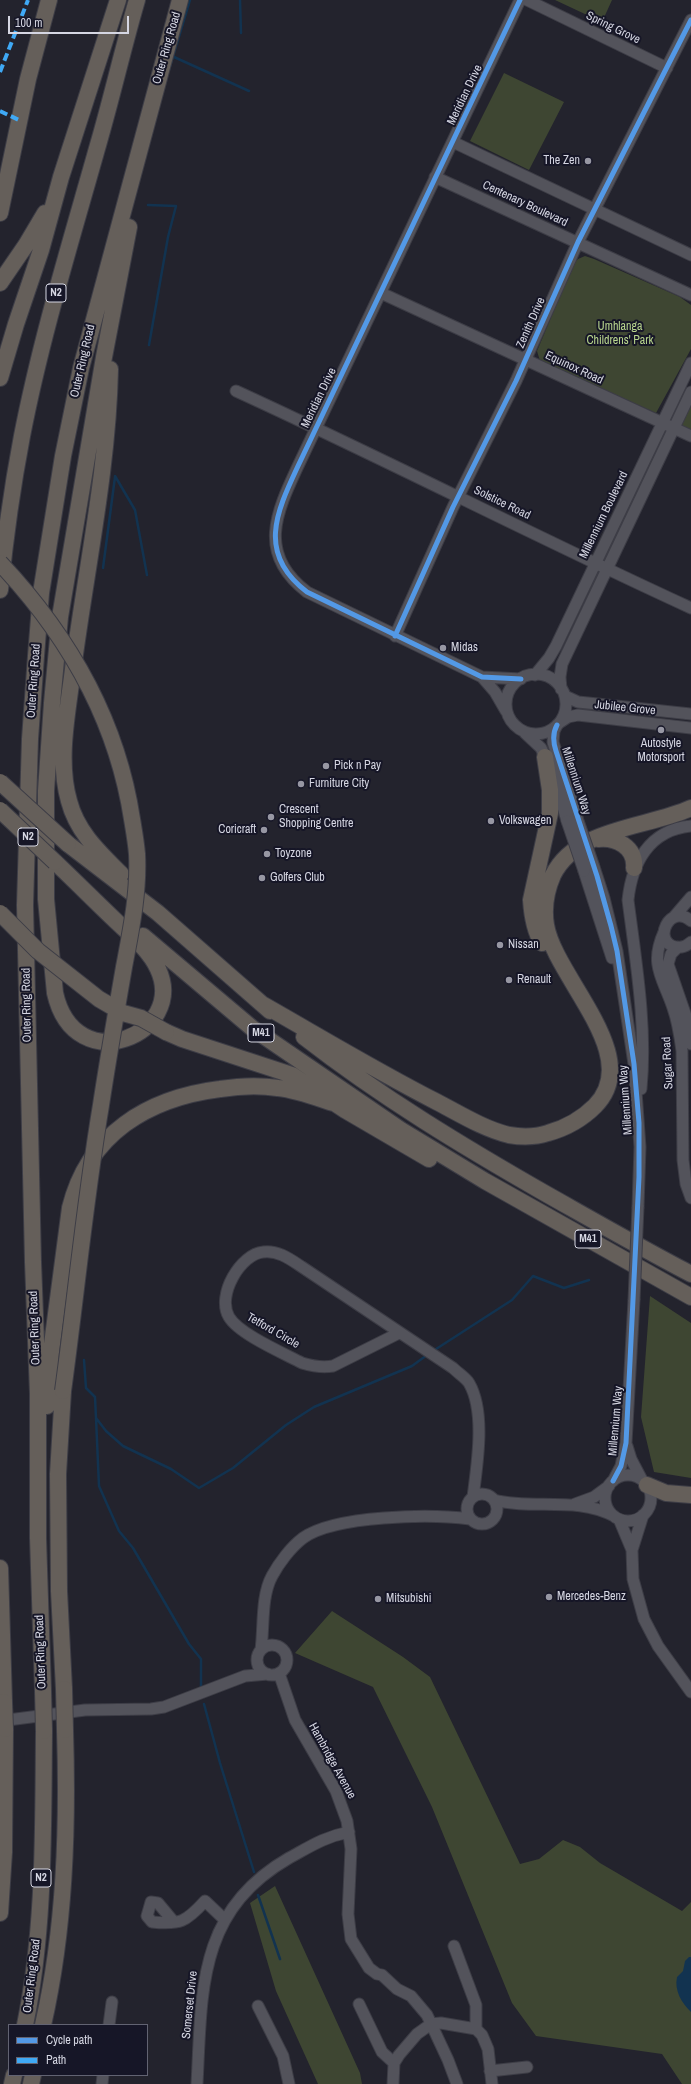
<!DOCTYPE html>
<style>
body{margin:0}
#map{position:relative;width:691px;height:2084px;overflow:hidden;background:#23232d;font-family:"Archivo Narrow",sans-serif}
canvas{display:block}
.legend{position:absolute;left:8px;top:2024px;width:140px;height:52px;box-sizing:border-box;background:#161627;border:1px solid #626372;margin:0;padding:5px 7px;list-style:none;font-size:12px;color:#d5d6e2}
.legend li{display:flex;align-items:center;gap:8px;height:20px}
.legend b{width:20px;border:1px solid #626372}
.scale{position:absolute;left:8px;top:16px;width:121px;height:18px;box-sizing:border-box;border:2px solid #d5d6e2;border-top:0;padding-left:5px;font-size:12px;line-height:14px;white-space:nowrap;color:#d5d6e2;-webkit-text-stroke:3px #161627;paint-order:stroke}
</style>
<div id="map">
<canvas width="691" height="2084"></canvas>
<ul class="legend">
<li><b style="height:5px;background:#5399e6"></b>Cycle path</li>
<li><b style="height:5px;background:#3fa9f5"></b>Path</li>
</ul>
<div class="scale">100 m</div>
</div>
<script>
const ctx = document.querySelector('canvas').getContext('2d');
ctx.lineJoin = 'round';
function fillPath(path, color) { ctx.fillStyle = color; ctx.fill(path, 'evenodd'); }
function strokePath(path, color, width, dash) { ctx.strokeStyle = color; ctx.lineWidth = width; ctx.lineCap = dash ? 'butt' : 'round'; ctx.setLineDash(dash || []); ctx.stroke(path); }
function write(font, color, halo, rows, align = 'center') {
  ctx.font = font + ' "Archivo Narrow",sans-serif'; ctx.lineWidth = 4; ctx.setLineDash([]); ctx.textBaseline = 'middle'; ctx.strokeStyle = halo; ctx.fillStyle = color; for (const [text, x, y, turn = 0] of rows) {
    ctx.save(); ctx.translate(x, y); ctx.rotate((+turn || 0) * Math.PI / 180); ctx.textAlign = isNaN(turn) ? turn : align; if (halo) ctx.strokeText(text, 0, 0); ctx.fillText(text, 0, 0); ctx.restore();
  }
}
fillPath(new Path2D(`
 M555,0H612L602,22Z
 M504,73L564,102L529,170L470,141Z
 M585,256L594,259L680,297L691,305V349L656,413L540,361L537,351L573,265L578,259Z
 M691,399V434L674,428Z
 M650,1296L691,1323V1478L654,1472L641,1417Z
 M332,1611L403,1657L430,1677L520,1864L539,1859L563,1840L580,1847L600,1863L682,1911L691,1902V2084H682L662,2054L536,2036L512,2003L432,1807L373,1687L295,1653Z
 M275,1886L360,2073L362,2084H318L276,1991L250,1903Z`), '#3e4632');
fillPath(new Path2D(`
 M689,1957H691V2012C682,2003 674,1991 677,1977L683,1971L685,1961Z`), '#123350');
strokePath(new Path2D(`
 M240,0L241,33
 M174,57L249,91
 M169,70L190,0
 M148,205L176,206L168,237L149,345
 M115,476L135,510L147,575
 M103,568L115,477
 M433,1351L512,1300L533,1276L564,1288L589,1280
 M84,1360L86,1388L95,1397L96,1418L106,1431L123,1446L171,1469L199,1488L233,1468L286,1425L314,1407L412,1366L427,1355
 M96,1418L99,1486L119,1531L133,1548L189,1644L201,1659V1687
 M204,1704L220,1763L254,1872
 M258,1895L280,1959`), '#123350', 2.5);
const minor = new Path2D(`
 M520,0L298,466C276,513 257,554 307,592L482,677L521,679
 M527,0L667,68
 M453,142L691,255
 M435,177L691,295
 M381,293L691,436
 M236,391C389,461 538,538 691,608
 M395,636L453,507L516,381L578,242L691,20
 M506 704a30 30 0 1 1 60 0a30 30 0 1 1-60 0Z
 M535,675L549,658L556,646L691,363
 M482,677L495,692L506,711
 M561,689L560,677L562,664L691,392
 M565,696L578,702L588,703L691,714
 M559,723L568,717L578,715L691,728
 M557,725L554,731L553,742L577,818
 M525,733L541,748L555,779L567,821
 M594,867L604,898L617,951L634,1064L640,1147L638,1207
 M584,871L612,958
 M673,918L691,897
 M691,921C670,902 651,942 676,947C682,948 687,946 691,942
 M664,932C649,965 663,978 673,1008C678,1022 680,1036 682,1051L683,1160L686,1184L691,1198
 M678,947L671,954L668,964L688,1022L691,1044
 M641,1089C647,1026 636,963 628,900C632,863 649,830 691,826
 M399,1333L333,1366C322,1368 312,1366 302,1363C283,1353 239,1334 229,1317C216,1295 241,1254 263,1252C278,1250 290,1259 302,1267L453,1368C458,1373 466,1378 469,1383C486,1412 477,1465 473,1497
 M627,1446L631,1459L642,1480
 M605 1498a23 23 0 1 1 46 0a23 23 0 1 1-46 0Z
 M613,1481L621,1466L626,1443L634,1300
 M467 1509a15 15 0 1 1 30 0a15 15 0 1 1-30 0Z
 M494,1500C534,1510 576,1496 614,1516
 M575,1504L594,1497L609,1486
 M619,1519L632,1550L633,1579L644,1619L658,1646L691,1692
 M632,1550L643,1515
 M257 1660a15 15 0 1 1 30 0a15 15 0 1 1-30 0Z
 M261,1650C264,1627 261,1596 272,1576C279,1563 291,1547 303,1538C335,1515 431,1514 470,1519
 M279,1673L295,1720L336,1791L347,1821L351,1849L348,1914L351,1939L369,1968L377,1974L382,1975L397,1989L411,1996L427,2015L448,2060L457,2084
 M0,1721L85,1710L151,1709L164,1707L245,1676L268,1674
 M173,1921L158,1903L151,1902L147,1916L152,1922C180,1925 186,1922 205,1901L225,1920
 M454,1946L476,2005V2029
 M359,2004L382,2052L394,2063
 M258,2006L283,2056L289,2084
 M109,2025L112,2002
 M490,2071L527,2067
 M102,2084L103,2075
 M197,2084C202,1991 197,1911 289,1858C311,1846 324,1837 349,1832
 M393,2084L394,2063L399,2055L417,2034L431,2024L441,2023L476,2029L482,2035L488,2049L492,2084`);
const highway = new Path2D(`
 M0,213L28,79L49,0
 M0,283L26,245L45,213
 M110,369C108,470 86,569 73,669C68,711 57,759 69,801C77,832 99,852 121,874
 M0,378L16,324L41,250L61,177L118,0
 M0,590C5,539 12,488 22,436C41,338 71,241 98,145C112,97 123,48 137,0
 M598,839C616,837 636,847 634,868
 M68,844L158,913L270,1011
 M55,862C76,882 97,903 118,923C132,936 150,951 158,969C188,1034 75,1082 55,993L46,899V791L52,703L60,617L104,357L129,227
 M143,936L252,1028L401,1130L485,1181L691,1297
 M542,943C534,930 532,915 531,900L550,813V790L545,757
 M262,1004C320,1037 378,1072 437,1102C460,1114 484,1129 509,1135C521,1137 536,1137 548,1133C566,1128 582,1119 595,1106C645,1056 555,978 546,925C543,907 546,891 553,875C577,827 648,828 691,808
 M166,1032L182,1039L292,1075L345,1110L429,1159
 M304,1037C381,1097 464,1147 548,1195C596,1222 643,1249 691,1274
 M63,1391L58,1474L59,1591L64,1689
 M47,1406L51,1352L70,1208C88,1134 148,1098 220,1089C239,1086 259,1085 278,1088C297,1090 315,1097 333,1103
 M647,1485L666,1493L691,1495
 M0,1568L4,1702
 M43,1691L38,1538V1394L33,1262L25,905L30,739L36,656L41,593L63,456L81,368L180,0
 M0,1913L4,1852L5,1729
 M25,2025C45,1929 43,1828 44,1731
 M43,2025C65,1929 68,1828 65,1730
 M12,2084L14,2075
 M31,2084L33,2075`);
strokePath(minor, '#3d3d46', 13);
strokePath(highway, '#3d3d46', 18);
strokePath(minor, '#53535b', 11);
strokePath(highway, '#655f5a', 16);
const minorBridge = new Path2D(`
 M577,818L594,867
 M567,821L584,871
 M634,1300L638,1207`);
const highwayBridge = new Path2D(`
 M0,563C68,635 117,721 132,819C134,831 136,842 137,854C139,892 131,930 124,967C116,1013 108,1059 101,1105C85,1200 76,1296 63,1391
 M0,782L68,844
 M0,810L55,862
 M0,913L38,951L99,999L123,1013L141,1018L166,1032
 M64,1689L65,1730
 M43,1691L44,1731
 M4,1702L5,1729`);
strokePath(minorBridge, '#3d3d46', 13, []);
strokePath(highwayBridge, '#3d3d46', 18, []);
strokePath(minorBridge, '#53535b', 11);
strokePath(highwayBridge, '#655f5a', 16);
strokePath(new Path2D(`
 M0,72L28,0
 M0,111L21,121`), '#3fa9f5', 4, [8, 4]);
strokePath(new Path2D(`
 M520,0L298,466C276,513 257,554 307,592L482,677L521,679
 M395,636L453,507L516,381L578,242L691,20
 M557,725C552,734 553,742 556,751L597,876L611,926L617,951L634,1064L639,1123V1177L626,1443L621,1466L613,1481`), '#5399e6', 5);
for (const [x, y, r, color] of [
 [588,161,4,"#9797a3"],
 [443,648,4,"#9797a3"],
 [661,730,4,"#9797a3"],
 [326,766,4,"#9797a3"],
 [301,784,4,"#9797a3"],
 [271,817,4,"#9797a3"],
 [491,821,4,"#9797a3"],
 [264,830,4,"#9797a3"],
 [267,854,4,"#9797a3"],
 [262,878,4,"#9797a3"],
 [500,945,4,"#9797a3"],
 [509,980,4,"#9797a3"],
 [549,1597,4,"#9797a3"],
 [378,1599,4,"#9797a3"]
]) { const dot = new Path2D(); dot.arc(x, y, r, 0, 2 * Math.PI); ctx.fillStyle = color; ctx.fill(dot); strokePath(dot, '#161627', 1.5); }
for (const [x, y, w] of [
 [56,293,20],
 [28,837,20],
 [261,1033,26],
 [588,1239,26],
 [41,1878,20]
]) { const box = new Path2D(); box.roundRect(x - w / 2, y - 9, w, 18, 3); ctx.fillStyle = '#161627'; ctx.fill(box); strokePath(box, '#d5d6e2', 1); }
write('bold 11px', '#d5d6e2', null, [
 ["N2",56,293],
 ["N2",28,837],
 ["M41",261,1033],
 ["M41",588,1239],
 ["N2",41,1878]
]);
write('12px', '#d5d6e2', '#161627', [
 ["Spring Grove",613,28,26],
 ["Outer Ring Road",167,48,-74],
 ["Meridian Drive",465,95,-64],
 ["Centenary Boulevard",525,204,25],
 ["Zenith Drive",531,323,-66],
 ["Outer Ring Road",83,361,-77],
 ["Equinox Road",574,368,25],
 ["Meridian Drive",319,398,-64],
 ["Solstice Road",502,503,26],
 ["Millennium Boulevard",604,515,-64],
 ["Outer Ring Road",34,681,-86],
 ["Jubilee Grove",625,708,6],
 ["Millennium Way",576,781,72],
 ["Outer Ring Road",27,1005,-91],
 ["Sugar Road",668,1063,-93],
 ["Millennium Way",626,1100,-94],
 ["Outer Ring Road",35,1328,-92],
 ["Tetford Circle",273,1331,30],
 ["Millennium Way",616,1421,-85],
 ["Outer Ring Road",41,1652,-92],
 ["Hambridge Avenue",332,1761,61],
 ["Outer Ring Road",32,1976,-83],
 ["Somerset Drive",190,2005,-84]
]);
write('12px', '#d5d6e2', '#161627', [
 ["The Zen",580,161,"right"],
 ["Midas",451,648],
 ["Autostyle",661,744,"center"],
 ["Motorsport",661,758,"center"],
 ["Pick n Pay",334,766],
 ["Furniture City",309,784],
 ["Crescent",279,810],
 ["Shopping Centre",279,824],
 ["Volkswagen",499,821],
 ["Coricraft",256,830,"right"],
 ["Toyzone",275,854],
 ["Golfers Club",270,878],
 ["Nissan",508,945],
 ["Renault",517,980],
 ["Mercedes-Benz",557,1597],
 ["Mitsubishi",386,1599]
], 'left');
write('12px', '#b9d68e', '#161627', [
 ["Umhlanga",620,327],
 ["Childrens' Park",620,341]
]);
</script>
